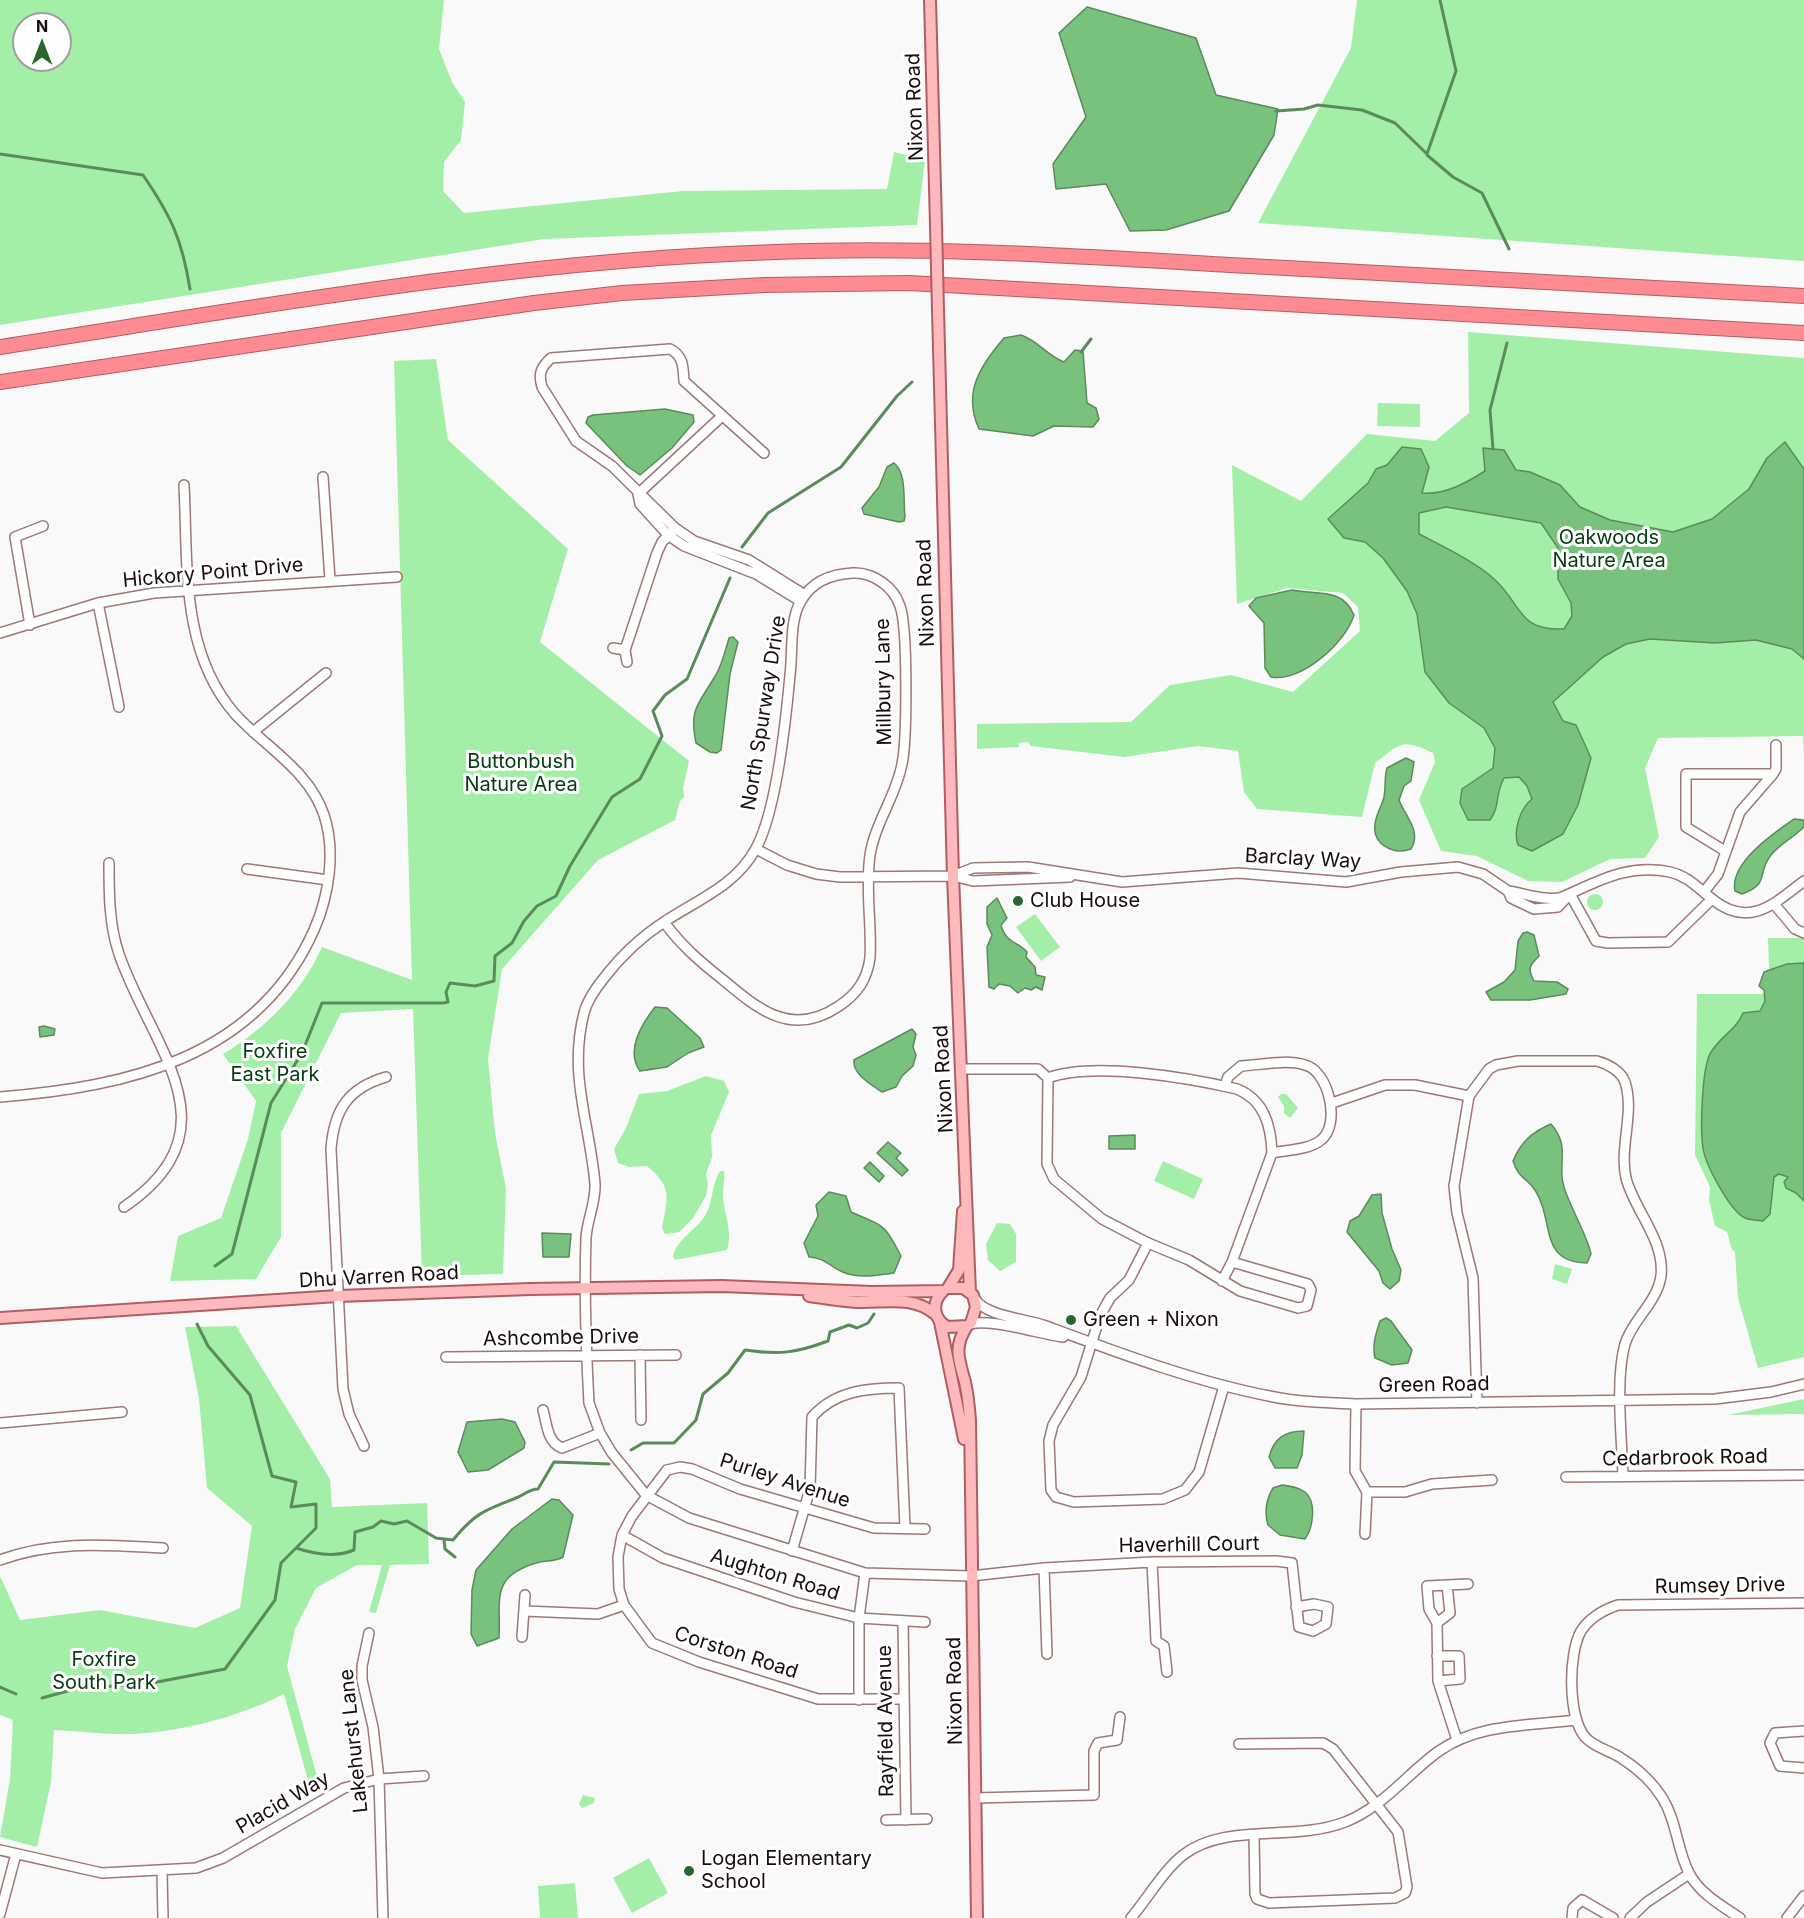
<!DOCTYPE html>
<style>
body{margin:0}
#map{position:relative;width:1804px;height:1918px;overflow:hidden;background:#f9f9f9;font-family:Inter,sans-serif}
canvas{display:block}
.north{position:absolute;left:12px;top:12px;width:60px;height:60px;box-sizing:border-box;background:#fff;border:2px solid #a39e9e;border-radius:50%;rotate:0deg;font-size:16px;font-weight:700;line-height:24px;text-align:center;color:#1a0c0d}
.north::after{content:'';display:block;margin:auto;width:21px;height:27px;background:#28672f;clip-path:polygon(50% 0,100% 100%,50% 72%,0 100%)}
</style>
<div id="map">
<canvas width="1804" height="1918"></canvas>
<div class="north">N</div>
</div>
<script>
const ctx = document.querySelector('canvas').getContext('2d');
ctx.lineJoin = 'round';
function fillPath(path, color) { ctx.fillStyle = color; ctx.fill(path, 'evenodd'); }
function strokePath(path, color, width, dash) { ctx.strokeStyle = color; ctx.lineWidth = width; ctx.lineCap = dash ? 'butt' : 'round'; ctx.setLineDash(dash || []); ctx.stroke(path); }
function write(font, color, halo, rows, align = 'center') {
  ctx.font = font + ' Inter,sans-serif'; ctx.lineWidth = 6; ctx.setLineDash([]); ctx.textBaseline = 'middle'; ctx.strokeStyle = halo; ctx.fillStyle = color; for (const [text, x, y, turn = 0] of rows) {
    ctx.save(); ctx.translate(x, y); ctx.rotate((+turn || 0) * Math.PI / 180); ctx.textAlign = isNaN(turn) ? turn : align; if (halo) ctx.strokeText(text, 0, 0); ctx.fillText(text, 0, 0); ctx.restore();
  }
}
fillPath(new Path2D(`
 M0,0H444L439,49L452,82L465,102L461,140L444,162L443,191L464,213L683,191L887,189L894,152L925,160L917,225L544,239L0,325ZM24,24H60V60H24Z
 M1357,0H1804V261L1258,223L1351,48Z
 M1468,332L1804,358V755L1803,736L1658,738L1645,768L1659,837L1645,858L1610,859L1562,882L1528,881L1477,856L1441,851L1419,800L1435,762L1433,753C1401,738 1402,743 1375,763L1362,817L1257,809L1244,792L1238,751L1198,746L1124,757L1031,746L1028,742L1019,743V747L977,749V724L1131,722L1170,685L1231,675L1293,692L1360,631L1358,607L1343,593L1287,588L1237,604L1232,465L1301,501L1367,434L1435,441L1469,413Z
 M436,359L448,440L568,549L540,642L689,761L683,788L684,797L680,801L675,820L598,860L502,969L488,1059L495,1133L506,1189L503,1274L422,1276L413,1009L341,1013L281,1133V1237L256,1279L170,1281L178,1236L221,1218L248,1139L256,1101L223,1054C265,1029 302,992 322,947L412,980L394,361Z
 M1378,403L1420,404V427L1377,426Z
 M1587 902a8 8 0 1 1 16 0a8 8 0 1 1-16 0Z
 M1035,914L1060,947L1041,961L1016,927Z
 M1768,938H1804V1357L1758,1368L1738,1298L1735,1252L1732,1250L1727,1232L1715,1226L1709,1200L1710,1187L1695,1155L1697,994H1770Z
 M706,1076L724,1081L729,1092L711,1135L712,1157L706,1174L708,1185L706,1196L693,1218L679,1232L665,1234L662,1228C667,1199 674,1188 647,1166L629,1167L618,1163L614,1149L626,1128L639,1094L667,1091Z
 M1281,1094H1286L1298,1108L1290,1118L1284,1113V1106L1278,1097Z
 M1163,1161L1203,1179L1194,1199L1154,1181Z
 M720,1171H724C725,1179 723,1187 723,1196C724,1214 733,1231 727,1250L675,1260L673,1256C678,1237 699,1229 707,1212C713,1199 712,1183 720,1171Z
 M997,1223L1010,1224L1016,1234V1262L1000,1271L988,1260L986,1244Z
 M1555,1264L1572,1269L1567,1284L1552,1279Z
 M236,1326L330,1479L332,1507L427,1503L429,1564L390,1565L376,1613L369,1612L382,1565H357L316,1588L295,1629L287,1666L319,1784L311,1791L284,1694C238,1717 185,1731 133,1734C107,1735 80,1731 54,1730L51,1782L37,1847L0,1837L10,1779L13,1720L0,1715V1576L20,1620L100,1610L195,1628L240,1608L252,1526L207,1488L199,1399L185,1327Z
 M1804,1399V1414L1728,1415Z
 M583,1795L595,1798L594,1803L582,1808L579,1804Z
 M649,1858L668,1893L632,1913L613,1878Z
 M575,1883L578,1918H540L538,1886Z`), '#a3efa8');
const water = new Path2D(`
 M1087,7L1196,38L1216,95L1278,109L1274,135L1229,211L1166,230L1130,231L1106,184L1056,189L1053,164L1086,117L1059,33Z
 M1021,335C1040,342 1046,355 1064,362L1075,350L1083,351L1087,403L1096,408L1099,419L1093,427L1054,426L1033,436L979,429C962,392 981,365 1004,338Z
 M665,409L693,415L694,422L672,448L640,475L627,466L586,423L588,417L593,415Z
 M1785,442L1804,469V659L1792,649L1756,640L1715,643L1650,639L1626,644L1603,657L1553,702L1563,721L1576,725L1591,758L1578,805L1563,834L1532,851L1518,845C1513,831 1520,808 1532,799L1527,786L1519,777L1504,778C1494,797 1501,804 1490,820H1468L1460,803L1462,789L1493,768L1495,748L1484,728L1449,703L1425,672L1417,614L1407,591L1383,558L1365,542L1344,538L1328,519L1368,483L1376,469L1387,465L1402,447L1421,449L1429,467L1422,493C1445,495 1466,483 1485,471L1483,448L1504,450L1516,470L1530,472L1560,485L1580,507L1610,520L1673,532L1712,519L1749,489L1767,458ZM1446,507L1541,523L1558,548V579L1571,603L1572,616L1564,629C1517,631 1523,605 1494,579C1476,562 1442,546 1419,534V513Z
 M894,463C907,473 903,500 905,516L904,521L899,522L864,514L862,508L879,487L887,467Z
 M1292,590C1317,595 1342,587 1354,615C1346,642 1301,683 1271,677L1265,668L1264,623L1249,606L1256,598Z
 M733,637L738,642L730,674L721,750L717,753L710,752L696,743C689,709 698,705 714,678C722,666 725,652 729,638Z
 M1406,758L1414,762L1411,781L1404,786L1399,800C1405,816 1422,831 1411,849C1394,855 1372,845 1375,824C1376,814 1382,806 1384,797C1386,787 1384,778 1387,768Z
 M1794,819L1804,820V827C1794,837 1780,844 1771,855C1756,874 1771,883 1742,894L1735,891C1729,863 1775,832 1794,819Z
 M997,898L1007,918L1001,925C1006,944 1018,941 1027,952L1026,957L1035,967L1036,975L1045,977L1042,990L1036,987L1031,990L1025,988L1018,993L1010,986L999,984L994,989L989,987L987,947L992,935L987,924V907Z
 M1527,932L1534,935L1539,956C1530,965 1527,968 1534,981L1557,982L1568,989L1566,994L1530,1000H1491L1486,992L1504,982L1515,970L1518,941L1523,933Z
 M1804,963V1201L1796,1193L1786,1188L1784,1182L1788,1177L1779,1174L1774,1177L1770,1214L1763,1221C1758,1220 1750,1220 1745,1218C1730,1211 1705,1164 1703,1148C1700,1128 1702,1074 1709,1056C1717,1038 1736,1031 1743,1013L1760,1011L1765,1001L1764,990L1759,986L1764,972L1787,964Z
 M655,1007L667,1008L700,1038L704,1047L688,1053L667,1067L640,1071C625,1050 642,1024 655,1007Z
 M44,1026L55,1029L54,1035L40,1037L39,1027Z
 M912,1029L916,1034L913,1047L916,1055L913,1066L902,1076L896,1087L882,1092C872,1085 852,1074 854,1060Z
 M1551,1124C1567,1143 1561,1153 1562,1176C1563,1197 1586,1230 1591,1254L1587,1263C1538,1262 1555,1221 1535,1190C1527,1177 1519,1180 1513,1161C1521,1142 1532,1132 1551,1124Z
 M1135,1135V1149H1109V1136Z
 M888,1142L901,1153L896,1158L908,1170L902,1176L877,1153Z
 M870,1162L884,1176L879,1182L864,1168Z
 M829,1192L846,1196L851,1212C885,1227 884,1223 901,1256L894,1273C879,1275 863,1278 848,1274C833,1270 825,1257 809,1257L804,1243L818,1216L816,1205Z
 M1381,1194L1382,1213L1392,1249L1401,1270L1399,1281L1390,1289L1383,1283L1379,1271L1347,1232L1350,1221L1359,1216L1372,1195Z
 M542,1233L571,1234L569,1257H543Z
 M1386,1318L1391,1321L1412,1350L1408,1363L1392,1365L1375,1358C1372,1345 1376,1333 1380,1321Z
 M502,1419L515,1422L525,1442L524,1448L488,1470L468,1472L458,1452L467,1422Z
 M1304,1431L1302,1455L1297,1468H1275L1269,1457C1274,1438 1285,1431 1304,1431Z
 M1282,1485C1290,1486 1298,1487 1305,1492C1317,1502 1313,1528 1305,1539L1280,1535L1268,1525C1264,1512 1266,1500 1273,1488Z
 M552,1499L559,1500L573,1515L563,1557C555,1562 545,1560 536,1563C490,1577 501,1599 499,1638L477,1646L471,1634L472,1590L476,1570L512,1529Z`);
fillPath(water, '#78c27d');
strokePath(water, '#5c8b5b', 1.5);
strokePath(new Path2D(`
 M1276,111L1304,109L1318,105L1362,110L1395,123L1427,154L1456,71L1440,0
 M0,154L143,175C171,216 182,239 190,289
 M1427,155L1453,177L1482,193L1509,249
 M1081,352L1091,339
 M1493,449L1490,410L1507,343
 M742,547L768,513L841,467L897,396L912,382
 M215,1266L232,1254L271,1103L302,1053L322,1003H443L448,1002L446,992L450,983L475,986L494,981L495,956L512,943L524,921L537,906L556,896L570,866L612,797L640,779L662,736L653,711L665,695L687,679L730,578
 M631,1450L643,1443H674L696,1420L703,1394L728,1373L745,1350C779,1355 796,1353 828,1341L830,1332L849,1325L857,1328L868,1323L874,1314
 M444,1540L445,1549L455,1557
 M296,1548C314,1554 335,1558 354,1550L355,1532L373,1527L381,1521L394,1524L407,1521L436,1538L453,1540C475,1513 485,1510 516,1498C524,1495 529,1489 538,1489L554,1462L609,1464
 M0,1687L16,1694
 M42,1698L75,1689L152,1683L225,1669L275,1600L281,1563L316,1528V1504L291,1507L296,1482L272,1476L250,1395L208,1346L197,1324`), '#5c8b5b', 3);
const minor = new Path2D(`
 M764,453L684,381C683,368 684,356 670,349L551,358C541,367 538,374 542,387L576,441L612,466L675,528L694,541L749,560L805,595
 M323,477L330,580
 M638,494L640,504L668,535L684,546L756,574L800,601
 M638,494L721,417
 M98,603L119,707
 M30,625L15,537L43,526
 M0,633L98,603L154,593L397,577
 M613,648L625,650
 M627,662L625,650L657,553L662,542L672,532
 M253,732L326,673
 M1773,774L1776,769V745
 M756,849L787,865L816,874L840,877L953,876L973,881L1070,877
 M109,863C109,893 109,925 119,954C151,1048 239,1128 124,1207
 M247,869L328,880
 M953,876L973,868L1028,867L1122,882L1238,873L1346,882L1401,872L1458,867L1483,874L1508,891L1511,898L1534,909L1558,907L1570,894
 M1508,891C1527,894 1541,900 1560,898C1597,882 1627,863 1670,872C1688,876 1698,888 1712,899C1749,929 1774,904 1804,881
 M1704,892L1718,874L1740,812L1773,774H1686V827L1725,851
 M1570,894L1596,941L1608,943L1668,942L1712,899
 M1774,904L1795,929L1804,933
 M664,922C681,945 699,961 722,979C759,1010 792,1038 839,1006C857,994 867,980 870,958C872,924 865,889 870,855C875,823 896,796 902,764C907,741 908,628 900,606C894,587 873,572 853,573C832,574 812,581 801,601C789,620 793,653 790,675C786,719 776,814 755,850C735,886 697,900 664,922C641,937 621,956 604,978C596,988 587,1001 584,1013C568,1075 590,1124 595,1184C596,1202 587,1220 586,1238C584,1293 586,1348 589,1403L600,1433L612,1453L646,1495L689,1518L865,1573L971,1576L1044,1568L1152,1562L1276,1561L1292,1563L1299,1627L1313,1631L1326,1624L1328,1607L1314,1604L1296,1607
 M961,1069H1038L1048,1078C1093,1061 1189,1078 1237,1089C1264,1100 1271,1125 1272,1153
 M1048,1078L1047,1164L1054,1179L1102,1219L1148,1243L1189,1260L1240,1291L1298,1308L1307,1306L1311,1290L1308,1284L1232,1262
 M0,1097C127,1087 257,1058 314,930C329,896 336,851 324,815C309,770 265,747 235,714C180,651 188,563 184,485
 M1332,1103L1385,1085H1415L1469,1096
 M1148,1243L1129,1280L1110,1298L1100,1316L1081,1377L1053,1425L1049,1441L1051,1490L1056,1497L1074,1502L1163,1499L1185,1490L1199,1472L1224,1386
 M1222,1281L1232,1262L1272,1153C1287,1150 1309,1150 1321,1140C1341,1125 1329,1071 1305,1065C1286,1059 1260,1065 1241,1066L1228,1077L1225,1086
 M975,1299C985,1316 1027,1319 1046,1326C1119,1353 1193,1381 1269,1396C1297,1402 1327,1403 1356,1404L1715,1399L1771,1392L1804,1384
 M967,1326C981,1315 1043,1335 1063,1337
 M640,1355L641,1420
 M446,1357L676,1355
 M1477,1403L1473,1278L1457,1213L1454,1186L1469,1096L1489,1069L1496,1065L1518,1061H1597C1608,1064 1621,1071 1625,1082C1635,1113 1619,1146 1626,1178C1634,1210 1665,1240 1661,1276C1657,1303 1632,1320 1625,1344C1615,1379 1622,1439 1623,1477
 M1356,1404L1355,1471L1367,1492L1365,1534
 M543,1410C547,1424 547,1442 562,1448L600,1433
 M0,1423L122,1412
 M364,1446L349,1414L343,1389L331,1149C334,1110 348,1088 386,1077
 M1566,1477L1804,1475
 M1367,1492H1405L1432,1484L1492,1480
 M622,1535L663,1558L794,1602L859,1618L925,1622
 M792,1551L810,1489L812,1417C835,1391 866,1388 899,1388L905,1528
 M0,1560C53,1540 107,1545 163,1548
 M1152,1562L1156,1641L1164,1646L1167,1672
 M1044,1568L1047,1654
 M1447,1585L1468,1584
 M524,1611L598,1614L624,1605
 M903,1622L906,1820
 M1437,1623L1429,1609L1427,1586L1447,1585L1450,1613L1437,1623L1438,1681L1457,1740
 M369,1633L362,1666V1680L373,1727L379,1779L383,1918
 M522,1637L525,1595
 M1437,1656H1459L1460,1679L1438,1681
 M903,1699H818L699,1662L652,1643L624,1605L619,1589L618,1557L622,1535L632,1516L667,1470L680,1467L692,1469L740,1489L874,1528L925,1529
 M859,1700V1618L865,1573
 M1804,1731L1775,1733L1770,1743L1780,1766L1804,1768
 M1239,1744L1323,1743L1333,1749L1398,1832L1407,1887L1405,1893L1395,1898L1269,1903L1257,1899L1255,1894L1254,1836
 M975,1798L1094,1795V1751L1098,1743L1117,1740L1120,1717
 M886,1820L927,1819
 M0,1850L102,1873L196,1868L223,1858L344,1788L379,1779L424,1776
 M162,1872L163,1918
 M0,1914L16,1854
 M1131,1918C1148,1898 1163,1871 1183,1855C1225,1822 1294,1842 1345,1822C1382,1808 1408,1773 1439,1751C1479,1723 1529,1726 1575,1720
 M1572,1918L1573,1908L1582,1900L1613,1918
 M1630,1918L1647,1902L1689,1874
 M1740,1918C1722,1906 1699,1893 1689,1873C1677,1850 1677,1822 1663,1799C1653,1783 1637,1768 1621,1758C1609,1750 1595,1748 1585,1737C1568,1717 1568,1654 1581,1631C1590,1617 1603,1610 1618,1605L1804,1603
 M1787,1918L1804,1896`);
const major = new Path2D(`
 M930,0L936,225
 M938,310L953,876L970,1292
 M948,1288L959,1270L963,1211
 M948,1288H963L973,1295L976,1307L971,1323
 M943,1291C931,1303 933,1318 947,1327L967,1326
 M809,1296C825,1298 841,1301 857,1302C885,1303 912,1295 935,1314
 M0,1318L338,1296L530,1289L722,1286L872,1292L943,1291
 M940,1322L964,1439
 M967,1326C953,1347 959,1360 965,1382C968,1394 969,1407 970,1420L977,1918`);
const highway = new Path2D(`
 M0,347C258,307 515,260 776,252C934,246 1092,257 1249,266C1434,277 1619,287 1804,296
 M0,382L534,303L622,293L764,285L909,283L1804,333`);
strokePath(minor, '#9e7777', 12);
strokePath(major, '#ae5f63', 14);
strokePath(highway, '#ae5f63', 16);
strokePath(minor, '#fff', 9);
strokePath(major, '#feb9bd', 10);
strokePath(highway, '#fe8b91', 14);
const majorBridge = new Path2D(`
 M936,225L938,310`);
strokePath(majorBridge, '#ae5f63', 14, []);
strokePath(majorBridge, '#feb9bd', 10);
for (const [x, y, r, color] of [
 [1018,901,6,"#28672f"],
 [1071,1320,6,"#28672f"],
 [689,1871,6,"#28672f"]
]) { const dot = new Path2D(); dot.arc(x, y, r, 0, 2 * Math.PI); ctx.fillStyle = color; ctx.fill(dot); strokePath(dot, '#fff', 2); }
write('20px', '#1a0c0d', '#fff', [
 ["Nixon Road",915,107,-92],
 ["Hickory Point Drive",213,573,-5],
 ["Nixon Road",926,593,-92],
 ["Millbury Lane",884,682,-91],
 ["North Spurway Drive",764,713,-81],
 ["Barclay Way",1303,859,3],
 ["Nixon Road",944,1079,-93],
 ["Dhu Varren Road",379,1277,-3],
 ["Ashcombe Drive",561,1338,-1],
 ["Green Road",1434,1385,-1],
 ["Cedarbrook Road",1685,1458,-1],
 ["Purley Avenue",785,1481,18],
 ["Haverhill Court",1189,1545,-1],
 ["Aughton Road",775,1575,17],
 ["Rumsey Drive",1720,1586,-1],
 ["Corston Road",736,1653,18],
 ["Nixon Road",955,1691,-91],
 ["Rayfield Avenue",886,1721,-91],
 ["Lakehurst Lane",354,1741,-96],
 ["Placid Way",283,1803,-30]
]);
write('20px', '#043c0f', '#fff', [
 ["Oakwoods",1609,538],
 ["Nature Area",1609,561],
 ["Buttonbush",521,762],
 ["Nature Area",521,785],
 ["Foxfire",275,1052],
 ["East Park",275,1075],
 ["Foxfire",104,1660],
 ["South Park",104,1683]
]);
write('20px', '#1a0c0d', '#fff', [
 ["Club House",1030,901],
 ["Green + Nixon",1083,1320],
 ["Logan Elementary",701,1859],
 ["School",701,1882]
], 'left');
</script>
